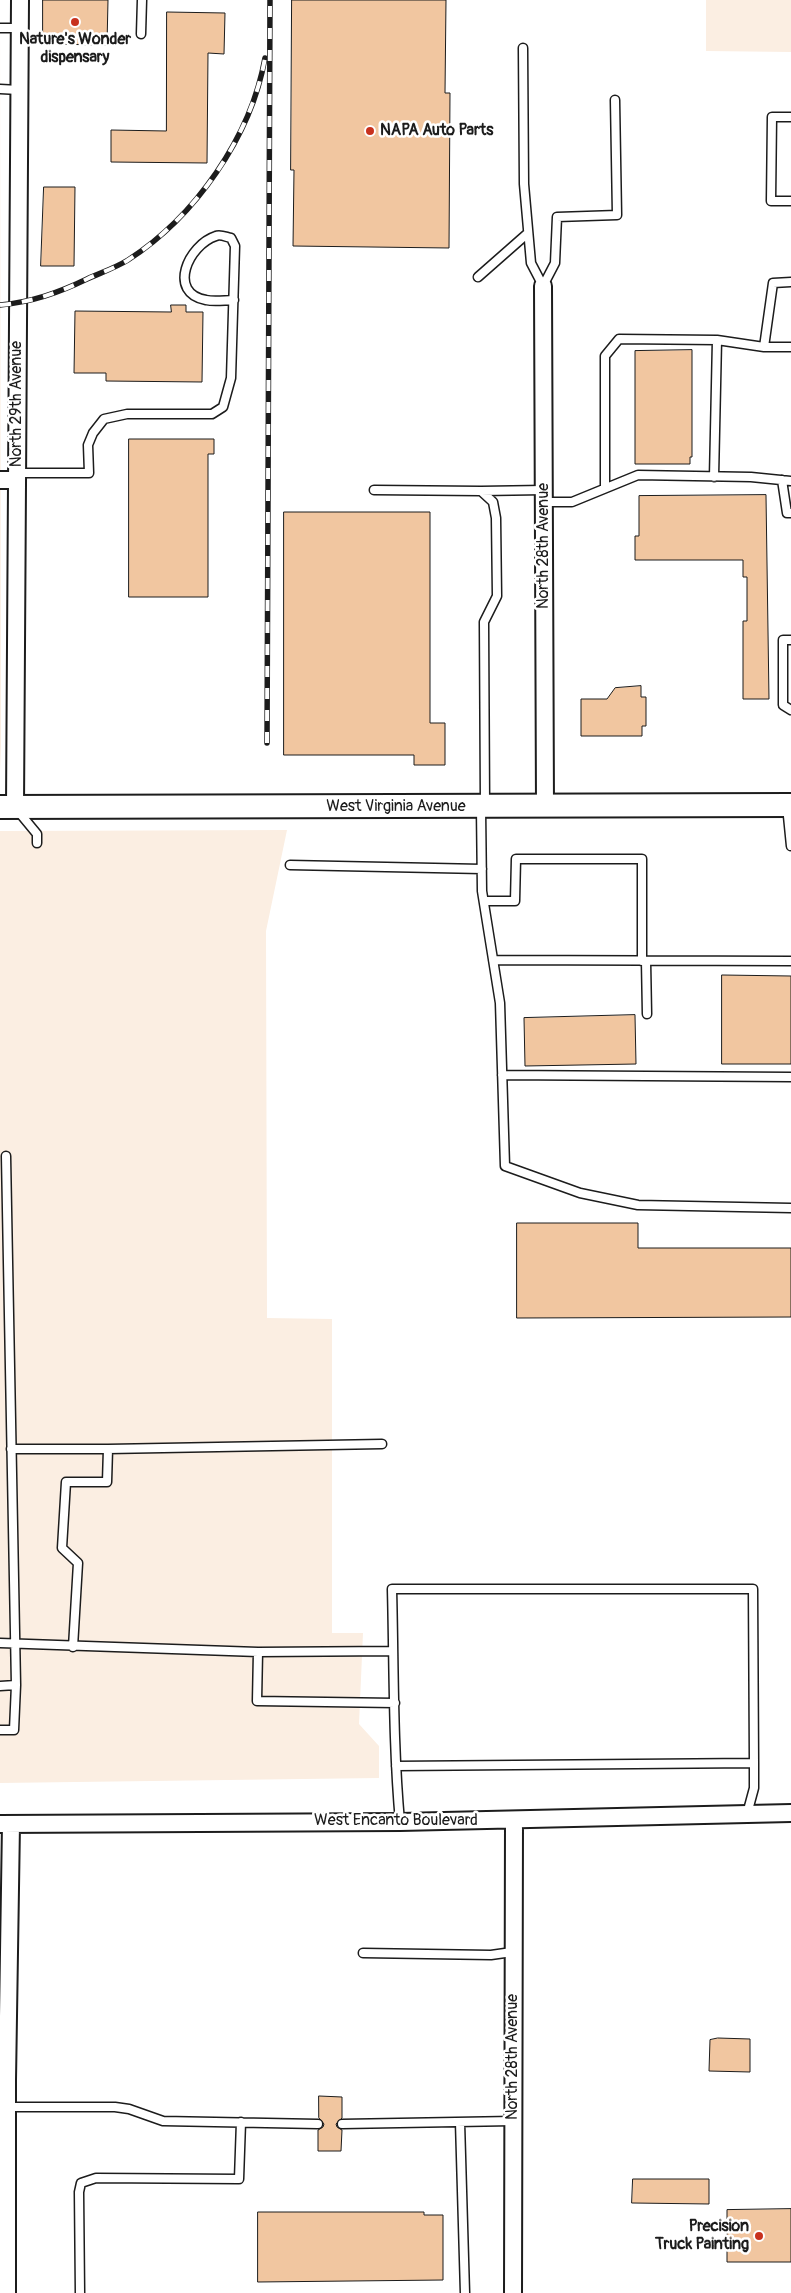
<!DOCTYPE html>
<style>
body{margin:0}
canvas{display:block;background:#fff}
</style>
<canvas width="791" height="2293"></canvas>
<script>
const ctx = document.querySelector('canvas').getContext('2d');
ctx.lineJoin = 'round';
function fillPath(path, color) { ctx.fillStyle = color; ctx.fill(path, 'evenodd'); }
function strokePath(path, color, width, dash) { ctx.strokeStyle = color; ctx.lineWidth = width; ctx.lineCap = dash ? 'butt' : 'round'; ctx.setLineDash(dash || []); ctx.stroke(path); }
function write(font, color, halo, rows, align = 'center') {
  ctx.font = font + ' Pangolin,sans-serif'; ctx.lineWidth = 5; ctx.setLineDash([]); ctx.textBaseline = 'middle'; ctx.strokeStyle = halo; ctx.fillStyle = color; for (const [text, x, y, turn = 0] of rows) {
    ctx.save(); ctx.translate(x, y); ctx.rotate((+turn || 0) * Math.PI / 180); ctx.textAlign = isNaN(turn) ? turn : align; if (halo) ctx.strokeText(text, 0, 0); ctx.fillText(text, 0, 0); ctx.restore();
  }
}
fillPath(new Path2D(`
 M0,0L1,745L0,772Z
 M706,0H791V52L706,51Z
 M287,830L266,931L267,1318L332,1319V1633H363L359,1724L379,1746V1778L0,1783V831Z`), '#fbeee2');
const building = new Path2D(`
 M43,0H108L107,45L43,44Z
 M292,0H446L445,93H450L449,248L293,246L294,170H291Z
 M167,12L225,13L224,54L208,53L207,163L111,162V130L166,131Z
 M44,187H75L74,266H41Z
 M171,305H186V312H203L202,382L106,381V373H74L75,311L171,312Z
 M692,350V457H690V464H635V351Z
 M129,439H214V454H208V597H129Z
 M766,495L769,699H743V621H747V577H743V560H635V536H639V496Z
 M284,512H430V723H445V765H414V755H284Z
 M641,686V697H646V726H642V736H581V699H607L615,688Z
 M722,975L791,976V1064H722Z
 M635,1015L636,1064L525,1066L524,1018Z
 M517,1223H638V1248H791V1317L517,1318Z
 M718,2038L750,2039V2072L709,2071L710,2040Z
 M319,2096L342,2097V2118L336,2124L337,2127L342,2130L341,2151H318V2130L323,2127L324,2124L319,2118Z
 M633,2179H709V2204L632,2203Z
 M791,2209V2262H727V2210Z
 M258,2212H424V2215H443V2280L258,2282Z`);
fillPath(building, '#f1c6a0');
strokePath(building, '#1c1c1c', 1);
const lane = new Path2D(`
 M0,28H19
 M141,34L142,0
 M523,48L524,184L531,263L543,286
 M0,89L19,90
 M791,117H772L771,201H791
 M478,277L528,233
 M543,286L555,263L557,217L617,215L615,100
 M717,340L764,347H791
 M764,347L773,283L791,282
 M17,473H89L88,445L93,433L104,419L127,414H212L223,407L231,378L235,246L231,238C226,237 220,234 216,236C188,245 167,293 206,300C215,302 225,300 234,300
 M782,480L787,513H791
 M605,488V356L619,339L717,340L714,477
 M374,490L481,491L493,502L496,518L497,596L484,622L485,805
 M481,491L544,490
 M544,502H572L638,475L751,477L791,481
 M791,640H783V705L791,710
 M787,806L791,846
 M481,809L482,891L500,1003L505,1166L580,1193L638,1205L791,1208
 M18,811L37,834V843
 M290,865L482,869
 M484,901H515L516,859H642V961
 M493,960L791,961
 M646,961L647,1014
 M502,1075L791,1077
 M6,1156L16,1685
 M11,1449H108L382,1444
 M0,1643L258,1652L257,1701L395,1703
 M73,1647L78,1563L62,1548L66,1482H107L108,1449
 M258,1652L393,1651
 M0,1686L16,1685L14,1730H0
 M396,1766L754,1763L753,1589H392C394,1667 393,1745 400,1822
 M747,1814L754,1788V1763
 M363,1953L491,1955L512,1952
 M7,2107H115L129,2109L163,2121L318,2124
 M460,2122L465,2293
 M342,2124L513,2121
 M80,2293L79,2192L81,2183L96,2178L239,2179L241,2122`);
const street = new Path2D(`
 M543,286L545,807
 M0,480H17
 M15,807L20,0
 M0,1824L400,1822L791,1813
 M7,2293V2080L11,1824
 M513,2293L514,1820`);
const secondary = new Path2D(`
 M0,807L791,805`);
strokePath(lane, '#1c1c1c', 11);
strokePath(street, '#1c1c1c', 20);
strokePath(secondary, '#1c1c1c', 26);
strokePath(lane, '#fff', 8);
strokePath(street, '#fff', 16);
strokePath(secondary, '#fff', 22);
const rail = new Path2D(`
 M0,305C32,302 58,293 87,279C100,273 115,268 128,260C195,217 251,137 265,58
 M267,743L270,0`);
strokePath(rail, '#1c1c1c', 5.5);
strokePath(rail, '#fff', 4, [11]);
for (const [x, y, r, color] of [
 [75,22,5,"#c8321e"],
 [370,131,5,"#c8321e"],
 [759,2236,5,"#c8321e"]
]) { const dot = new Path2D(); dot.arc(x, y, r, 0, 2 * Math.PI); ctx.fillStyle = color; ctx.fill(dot); strokePath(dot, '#fff', 2); }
write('bold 16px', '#1c1c1c', '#fff', [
 ["Nature's Wonder",75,40],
 ["dispensary",75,58],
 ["NAPA Auto Parts",380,131,"left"],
 ["Precision",749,2227,"right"],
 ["Truck Painting",749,2245,"right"]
]);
write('16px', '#1c1c1c', '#fff', [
 ["North 29th Avenue",17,404,-90],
 ["North 28th Avenue",544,546,-90],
 ["West Virginia Avenue",396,807],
 ["West Encanto Boulevard",396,1821],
 ["North 28th Avenue",513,2057,-90]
]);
</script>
